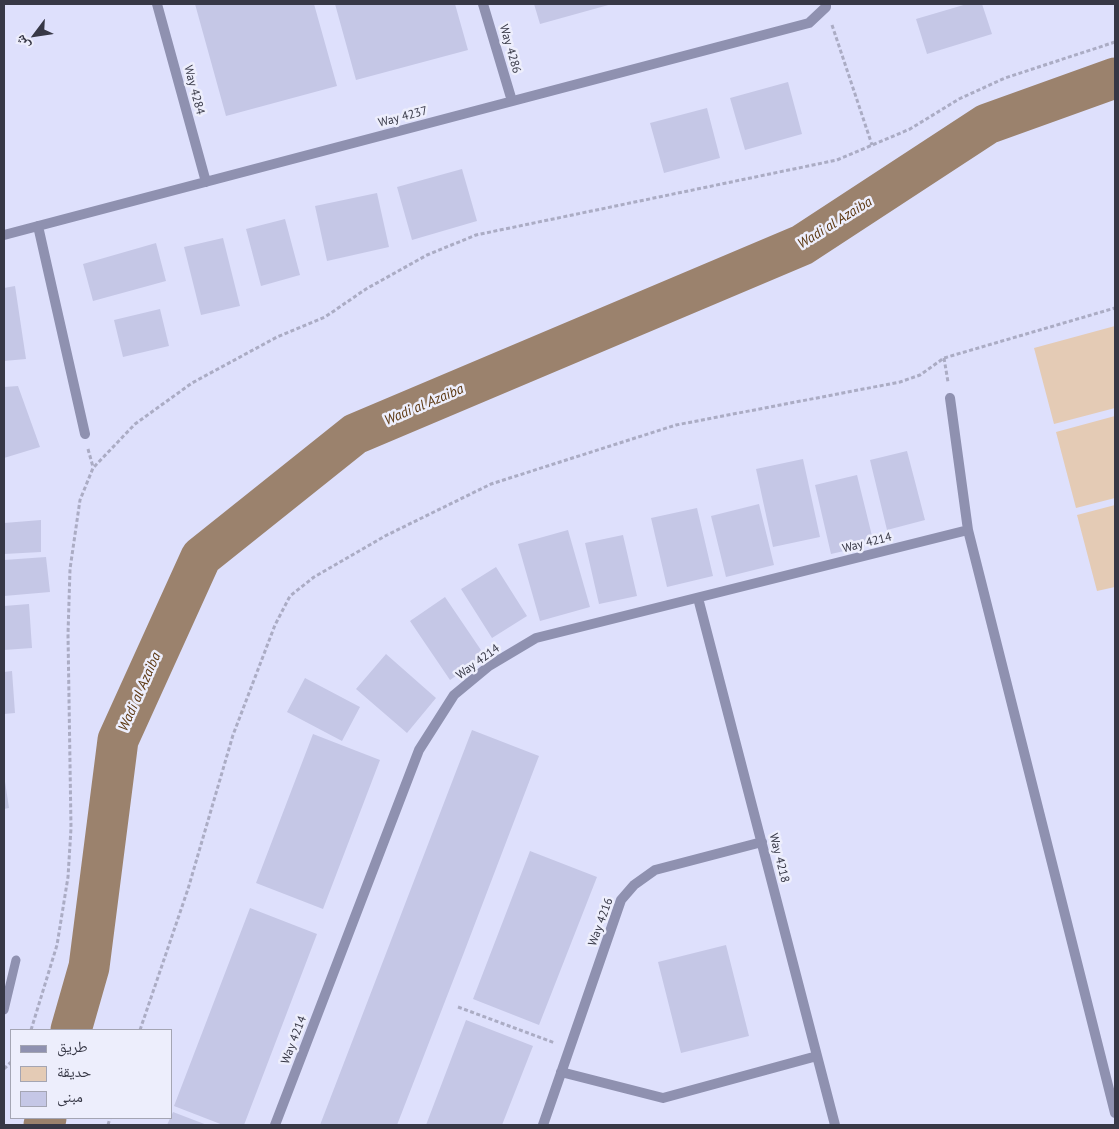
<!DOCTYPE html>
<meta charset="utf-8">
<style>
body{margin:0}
#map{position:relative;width:1119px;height:1129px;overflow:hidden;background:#dee0fc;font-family:"PT Sans","Noto Naskh Arabic",sans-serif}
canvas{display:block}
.frame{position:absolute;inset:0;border:5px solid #373846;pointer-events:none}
.legend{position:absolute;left:10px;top:1029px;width:162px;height:90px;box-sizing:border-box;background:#edeefc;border:1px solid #a4a5b3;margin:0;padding:6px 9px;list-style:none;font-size:15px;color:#373846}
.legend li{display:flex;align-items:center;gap:10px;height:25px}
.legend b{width:25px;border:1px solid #a4a5b3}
.north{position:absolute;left:10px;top:10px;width:50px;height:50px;-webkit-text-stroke:4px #edeefc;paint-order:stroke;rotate:239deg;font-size:14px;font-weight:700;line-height:20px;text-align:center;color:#373846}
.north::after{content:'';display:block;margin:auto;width:18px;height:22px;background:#373846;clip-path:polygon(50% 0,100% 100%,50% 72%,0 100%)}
</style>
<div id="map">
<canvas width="1119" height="1129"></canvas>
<div class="frame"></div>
<ul class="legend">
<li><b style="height:6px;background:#8f91b0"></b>طريق</li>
<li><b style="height:14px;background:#e4cbb5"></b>حديقة</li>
<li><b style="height:14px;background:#c5c7e6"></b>مبنى</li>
</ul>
<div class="north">ش</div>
</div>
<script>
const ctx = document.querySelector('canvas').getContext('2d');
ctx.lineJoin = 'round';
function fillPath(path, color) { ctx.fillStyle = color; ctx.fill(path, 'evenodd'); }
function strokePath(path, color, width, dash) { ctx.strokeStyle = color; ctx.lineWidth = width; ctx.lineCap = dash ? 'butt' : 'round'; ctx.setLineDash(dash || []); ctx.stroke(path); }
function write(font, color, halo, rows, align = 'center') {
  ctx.font = font + ' "PT Sans",sans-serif'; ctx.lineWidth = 5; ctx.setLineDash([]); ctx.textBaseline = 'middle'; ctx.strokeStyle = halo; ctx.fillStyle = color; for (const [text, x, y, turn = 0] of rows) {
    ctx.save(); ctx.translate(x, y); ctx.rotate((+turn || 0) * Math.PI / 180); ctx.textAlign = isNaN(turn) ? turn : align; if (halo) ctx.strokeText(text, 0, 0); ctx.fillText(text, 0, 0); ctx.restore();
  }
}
fillPath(new Path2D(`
 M1115,326V408L1054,424L1034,348Z
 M1115,416V498L1076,508L1056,432Z
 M1115,505V587L1097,591L1077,515Z`), '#e4cbb5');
strokePath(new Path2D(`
 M71,1030L89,967L118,740L201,557L355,434L802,245L987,124L1115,78
 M44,1125L46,1118`), '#9b826d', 41);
fillPath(new Path2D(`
 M195,4H314L337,86L226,116Z
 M335,4H455L468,50L356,80Z
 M534,4H612L540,24Z
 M967,4H982L992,34L927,54L916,19Z
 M788,82L802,134L745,150L730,98Z
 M707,108L720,158L664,173L650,123Z
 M462,169L477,221L412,240L397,187Z
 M377,193L389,247L327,261L315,206Z
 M285,219L300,275L261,286L246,229Z
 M223,238L240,306L201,315L184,247Z
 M156,243L166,281L93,301L83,264Z
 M15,286L26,359L4,361V288Z
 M160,309L169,346L123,357L114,320Z
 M18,386L40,447L4,458V387Z
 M907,451L925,520L887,530L870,460Z
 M803,459L820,537L773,547L756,469Z
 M857,475L874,544L831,554L815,485Z
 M759,504L774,565L726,577L711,516Z
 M697,508L713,576L667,587L651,518Z
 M41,520V552L4,554V523Z
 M568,530L590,607L540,621L518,544Z
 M623,535L637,596L599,604L585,543Z
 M46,557L50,592L4,596V560Z
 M496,567L527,616L492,638L461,589Z
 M445,597L485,656L450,680L410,621Z
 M29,604L32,648L4,650V606Z
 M386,654L436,698L407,733L356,689Z
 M12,671L15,713L4,714V672Z
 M305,678L360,707L342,741L287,712Z
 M472,730L539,756L463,955L397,1125H320Z
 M313,734L380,760L323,909L256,883Z
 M4,775L9,808L4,809Z
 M530,851L597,877L539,1025L473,999Z
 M250,908L317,934L244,1125H223L174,1106Z
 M726,945L749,1036L681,1053L658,962Z
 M466,1020L533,1046L502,1125H426Z
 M173,1112L207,1125H167Z`), '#c5c7e6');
strokePath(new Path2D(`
 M832,25L872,145
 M944,358L948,382
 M88,449L93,467
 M458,1007L555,1043
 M31,1030L57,945L68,877L71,828L68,634L70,569L80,500L93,468L135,424L192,383L277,337L325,317L366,289L427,255L476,235L837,160L910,129L959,99L1005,78L1115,42
 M140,1030L188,889L233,735L275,625L290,596L314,577L385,536L491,484L676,425L900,382L920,375L944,358L1115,308
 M4,1069L11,1062
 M108,1125L110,1118`), '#abacc4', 3, [4, 2.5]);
strokePath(new Path2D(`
 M4,1010L16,960`), '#8f91b0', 9);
strokePath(new Path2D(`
 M157,4L206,182
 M483,4L512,101
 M38,226L85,434
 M4,235L809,23L826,7V4
 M950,398L968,530L1115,1113
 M698,598L835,1125
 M561,1072L663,1098L817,1056
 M275,1125L419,750L454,695L489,666L536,638L968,530
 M543,1125L621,900L634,885L655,870L762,842`), '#8f91b0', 10);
write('12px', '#373846', '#edeefc', [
 ["Way 4286",510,49,74],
 ["Way 4284",194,90,75],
 ["Way 4237",403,117,-15],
 ["Way 4214",867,543,-14],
 ["Way 4214",478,662,-36],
 ["Way 4218",779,858,76],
 ["Way 4216",601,922,-70],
 ["Way 4214",294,1040,-69]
]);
write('italic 14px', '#5c3710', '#edeefc', [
 ["Wadi al Azaiba",835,223,-32],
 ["Wadi al Azaiba",424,405,-23],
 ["Wadi al Azaiba",140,692,-66]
]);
</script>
